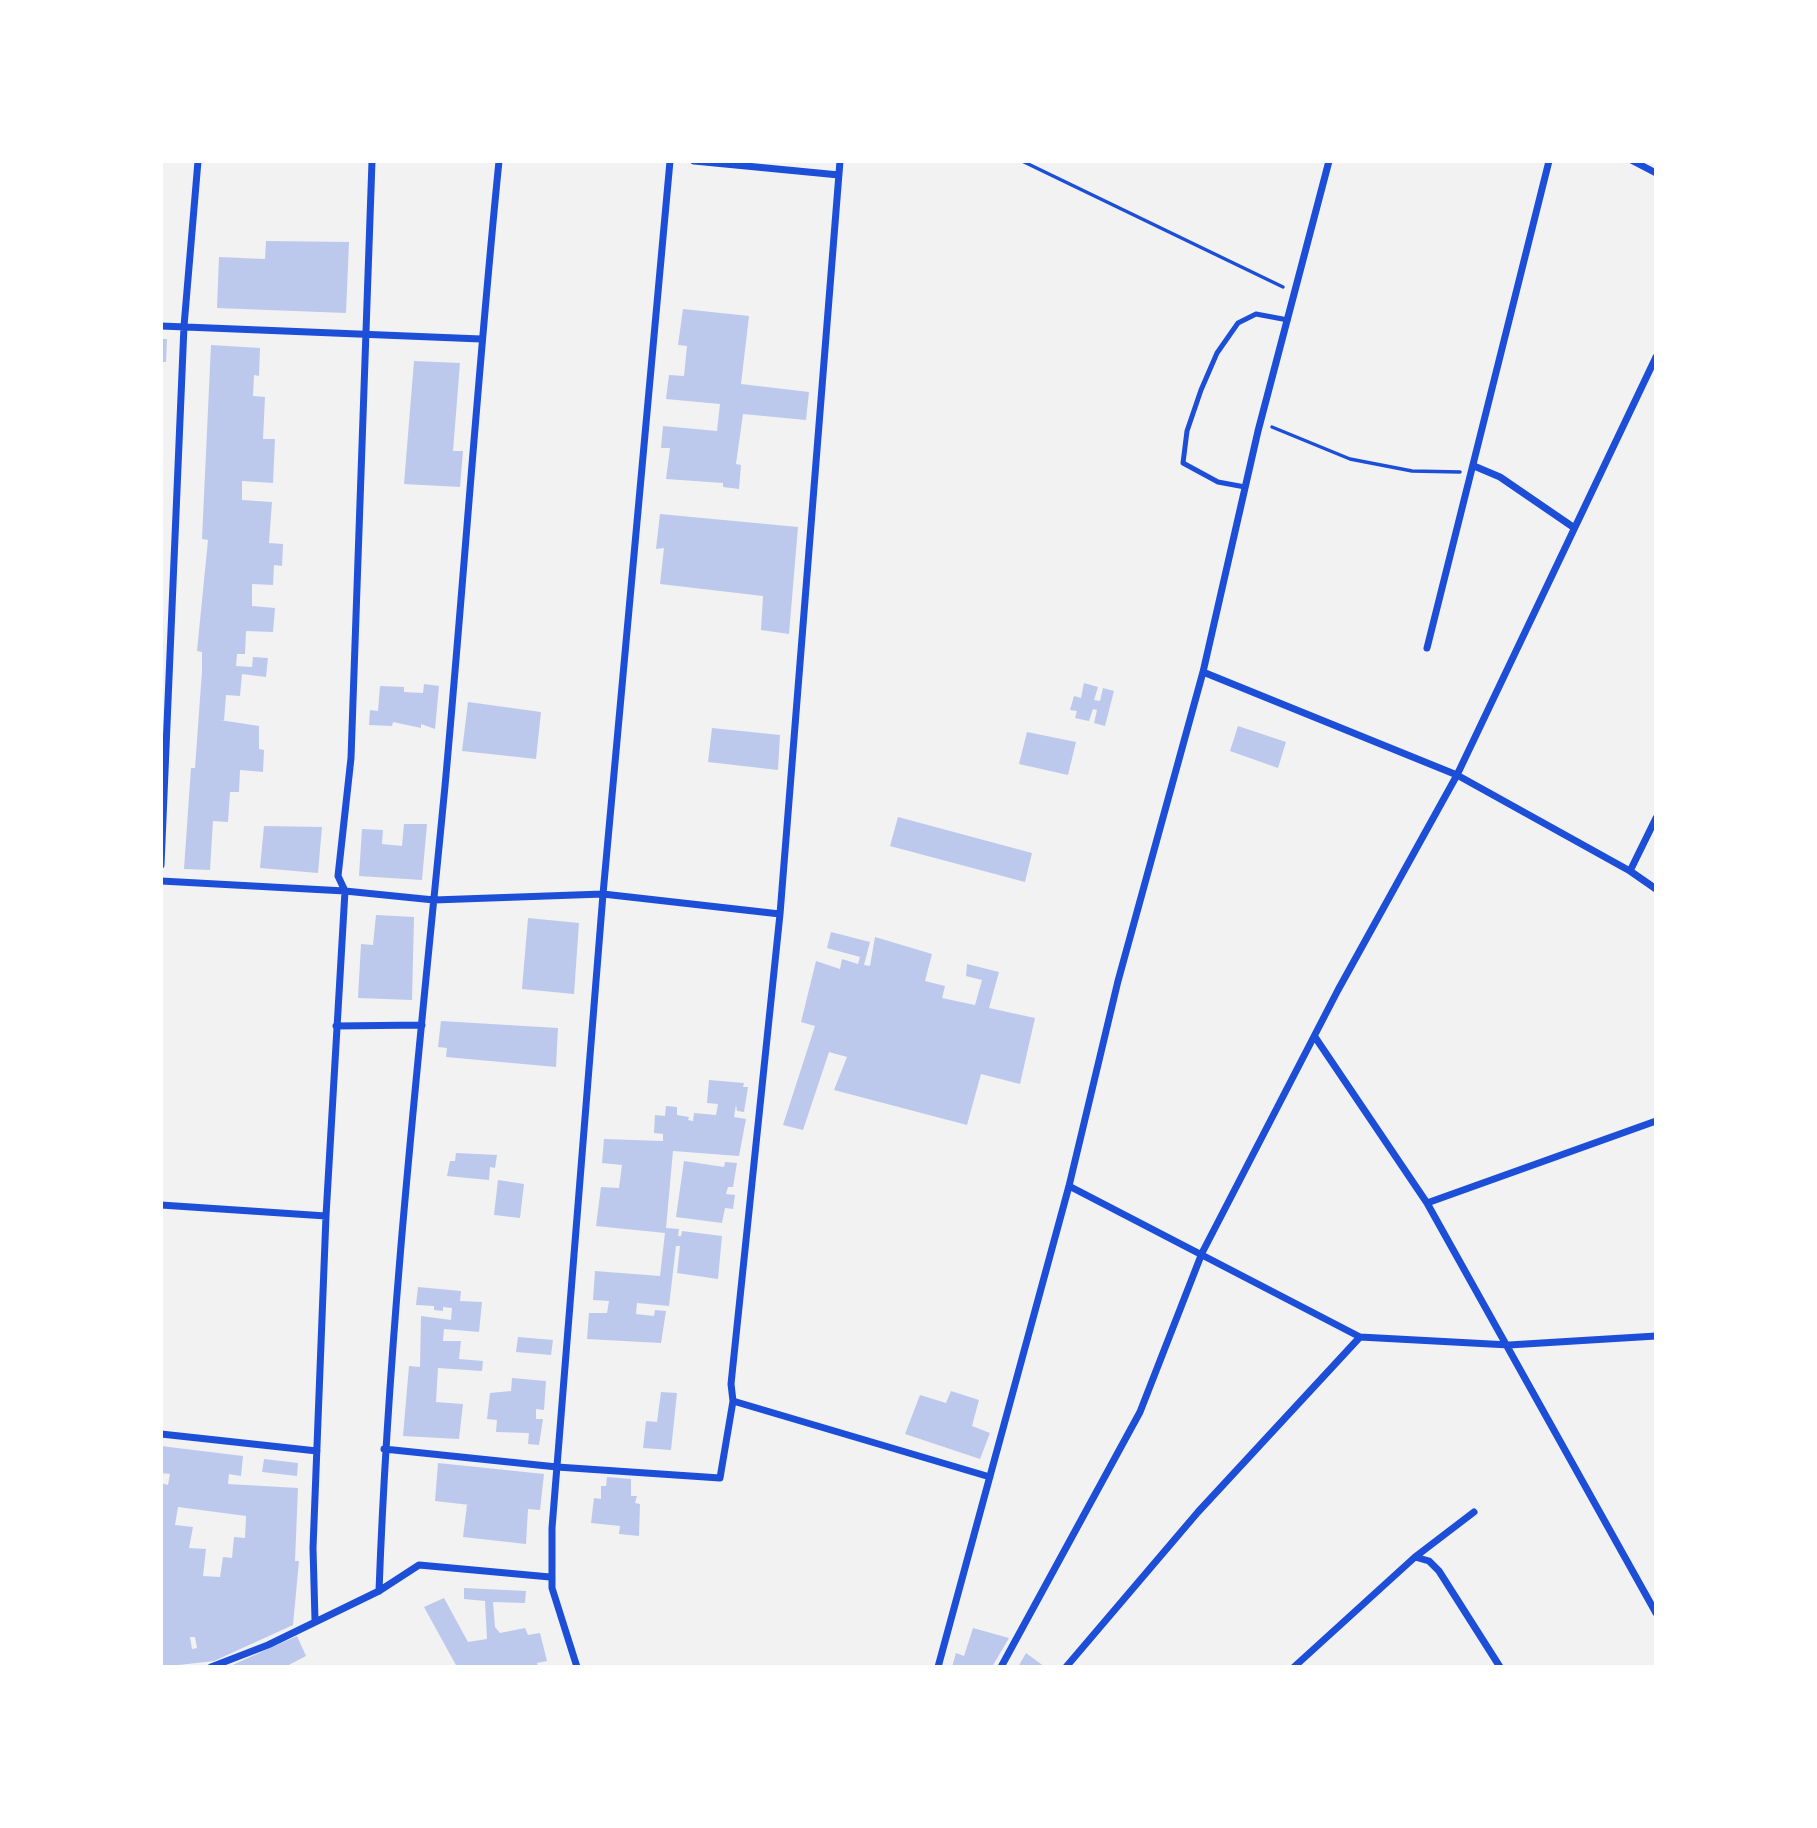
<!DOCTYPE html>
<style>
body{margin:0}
#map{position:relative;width:1817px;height:1828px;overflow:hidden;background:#f2f2f2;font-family:Bitter,serif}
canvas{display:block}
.frame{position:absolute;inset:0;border:163px solid #fff;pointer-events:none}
</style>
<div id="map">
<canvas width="1817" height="1828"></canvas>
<div class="frame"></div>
</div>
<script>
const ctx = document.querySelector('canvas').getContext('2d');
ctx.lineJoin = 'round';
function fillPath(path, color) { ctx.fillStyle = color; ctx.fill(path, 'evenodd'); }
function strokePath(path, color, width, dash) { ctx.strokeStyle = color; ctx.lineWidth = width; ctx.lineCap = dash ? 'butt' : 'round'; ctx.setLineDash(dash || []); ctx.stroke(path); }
fillPath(new Path2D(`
 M266,241L349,242L346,313L217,308L219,257L265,259Z
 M683,309L749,316L741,384L809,392L806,420L743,414L736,464L741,465L739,489L723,487V483L666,479L670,448H661L663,426L717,431L720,404L666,399L669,375L684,376L687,346L678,345Z
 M161,339H167L166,362H161Z
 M211,345L260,348L259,376L254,375L253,396L265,397L263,439H275L273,483L242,481V500L272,502L269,543L283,544L282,566L274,565L273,585L252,584V606L275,608L273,632L246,631L245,654H237L236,666L252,667L253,657L268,658L266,677L242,674L240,696L226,695L224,721L220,720L259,726V749L264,750L263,772L240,770L239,792H230L228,822L213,821L210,870L184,869L191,768H195L202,671V652L197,651L208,540L202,539Z
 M414,361L460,363L453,451H463L460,487L404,484Z
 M660,514L798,527L789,634L761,630L763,596L660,584L664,548L656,549Z
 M1084,683L1098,687L1094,700L1100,701L1103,688L1114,691L1105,726L1094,723L1097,710L1093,709L1089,721L1075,718L1077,711L1070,710L1074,696L1081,698Z
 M424,684L439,686L435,729L421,724V728L393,722L392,726L369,725L370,710L378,711L380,686L404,687V692L423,693Z
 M468,702L541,712L536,759L462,751Z
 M1238,726L1286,742L1278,768L1230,751Z
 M712,728L780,735L778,770L708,762Z
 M1027,732L1076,742L1068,775L1019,764Z
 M898,817L1032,853L1025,882L890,846Z
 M404,824H427L422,880L359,876L362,829L383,830L382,844L402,846Z
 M264,826L322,827L318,873L260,868Z
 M376,915L414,917L412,1000L358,998L361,944L373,945Z
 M528,918L579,923L574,994L522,989Z
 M831,932L870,942L864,965L870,966L875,937L932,954L925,981L945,986L942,998L975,1005L982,980L966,976L967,964L999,972L989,1008L1035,1018L1020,1084L981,1074L967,1125L834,1090L847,1057L829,1052L803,1130L783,1125L815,1026L801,1022L816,961L840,969L842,959L858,964L860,957L827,948Z
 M441,1021L558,1028L556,1067L446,1057L447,1048L438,1047Z
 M709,1080L744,1083L743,1087H748L744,1112L737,1111L736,1105L734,1117L746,1119L739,1156L673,1151L666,1228L679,1229L678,1236H681L682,1231L722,1236L718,1279L677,1273L680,1246H676L669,1306L637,1303L636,1314L654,1316L655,1310L666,1311L661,1343L587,1339L589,1313H607L609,1301L593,1300L595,1271L660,1276L665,1233L596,1226L601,1187L619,1188L622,1165L602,1163L604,1139L663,1141V1134L654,1133L655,1115L665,1116L666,1106L677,1107V1115L689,1117L688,1120L693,1121L694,1113L716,1115L718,1104L707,1103Z
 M456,1153L497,1155L495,1168L490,1167L489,1180L447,1176L450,1161H455Z
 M684,1161L724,1167L725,1162L737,1163L733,1187H728L726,1194L735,1195L733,1209L725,1208L722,1223L676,1217Z
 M498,1180L524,1184L520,1218L494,1215Z
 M418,1287L461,1291L460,1301L482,1302L479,1332L444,1329L443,1341H461L459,1359L483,1361L482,1371L438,1368L436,1402L463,1404L459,1439L403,1436L409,1366L420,1367L421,1316L451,1320L452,1308L443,1307V1311L434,1310V1306L416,1305Z
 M518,1337L553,1340L551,1355L516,1352Z
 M512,1378L546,1381L544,1410L536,1409V1419H543L539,1445L528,1444L529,1433L496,1432L497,1420L487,1419L490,1393L511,1391Z
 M951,1391L979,1400L972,1426L990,1433L980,1459L905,1434L920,1395L946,1403Z
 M661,1392L677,1393L671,1450L643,1448L646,1421L657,1422Z
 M161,1446L243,1456L241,1476L229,1474L228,1484L298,1488L295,1561H299L293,1625L214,1661L161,1667V1483L168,1485L170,1474L161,1473ZM178,1507L246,1516L245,1538L234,1537L232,1558L223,1557L220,1577L203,1576L206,1549L189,1548L193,1527L175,1525ZM190,1637H195L197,1648L192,1649Z
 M264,1459L298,1463L297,1476L262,1472Z
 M438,1463L544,1474L540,1510L528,1509L526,1544L463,1537L467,1505H470L435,1501Z
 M607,1477L631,1479V1496H637L635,1503L640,1504L639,1536L619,1534L620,1526L591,1523L594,1498L601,1499V1486H606Z
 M464,1588L526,1591L525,1603L493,1602L495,1627L500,1633L525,1628L528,1635L540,1633L547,1661L537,1663L538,1667H457L424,1607L444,1598L468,1642L487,1639L485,1601L464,1599Z
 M973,1628L1009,1638L992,1667H952L956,1653L964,1656Z
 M297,1636L306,1656L285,1667H228Z
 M1026,1653L1045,1667H1018Z`), '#bdc9ec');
strokePath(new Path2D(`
 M1022,161L1283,287
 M1272,427L1350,459L1412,471L1460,472`), '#1d4ed8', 3.5);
strokePath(new Path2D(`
 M1245,487L1218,482L1183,463L1187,431L1201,390L1217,353L1238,323L1256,314L1288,320`), '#1d4ed8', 5);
strokePath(new Path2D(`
 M694,161L839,175
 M1633,161L1656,173
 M161,326L481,339
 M1474,466L1500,477L1573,527
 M1427,648L1549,161
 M1203,672L1457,775L1630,871L1656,889
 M161,865L184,326L198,161
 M1630,871L1656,818
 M161,881L345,891L434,900L603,894L780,914
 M336,1026L422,1025
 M1315,1037L1427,1203L1656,1613
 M1069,1186L1360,1337L1509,1345L1656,1336
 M1427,1203L1656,1121
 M161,1205L326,1216
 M733,1401L990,1477
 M161,1434L317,1451
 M384,1449L557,1467L720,1478L733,1401L731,1384L780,914L840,161
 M1415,1557L1474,1512
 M379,1591C389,1322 419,1054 445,786C464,578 478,369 499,161
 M315,1620L313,1548L326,1216L345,891L338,876L351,758L372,161
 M211,1667L268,1645L379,1591L419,1565L550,1577
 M577,1667L552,1588V1528L603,894L670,161
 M938,1667L1069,1186L1118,981L1203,672L1258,431L1329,161
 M1001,1667L1140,1412L1202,1253L1338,990L1457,775L1656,357
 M1066,1667L1198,1512L1360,1337
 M1294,1667L1415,1557L1429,1561L1439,1571L1500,1667`), '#1d4ed8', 7);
</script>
